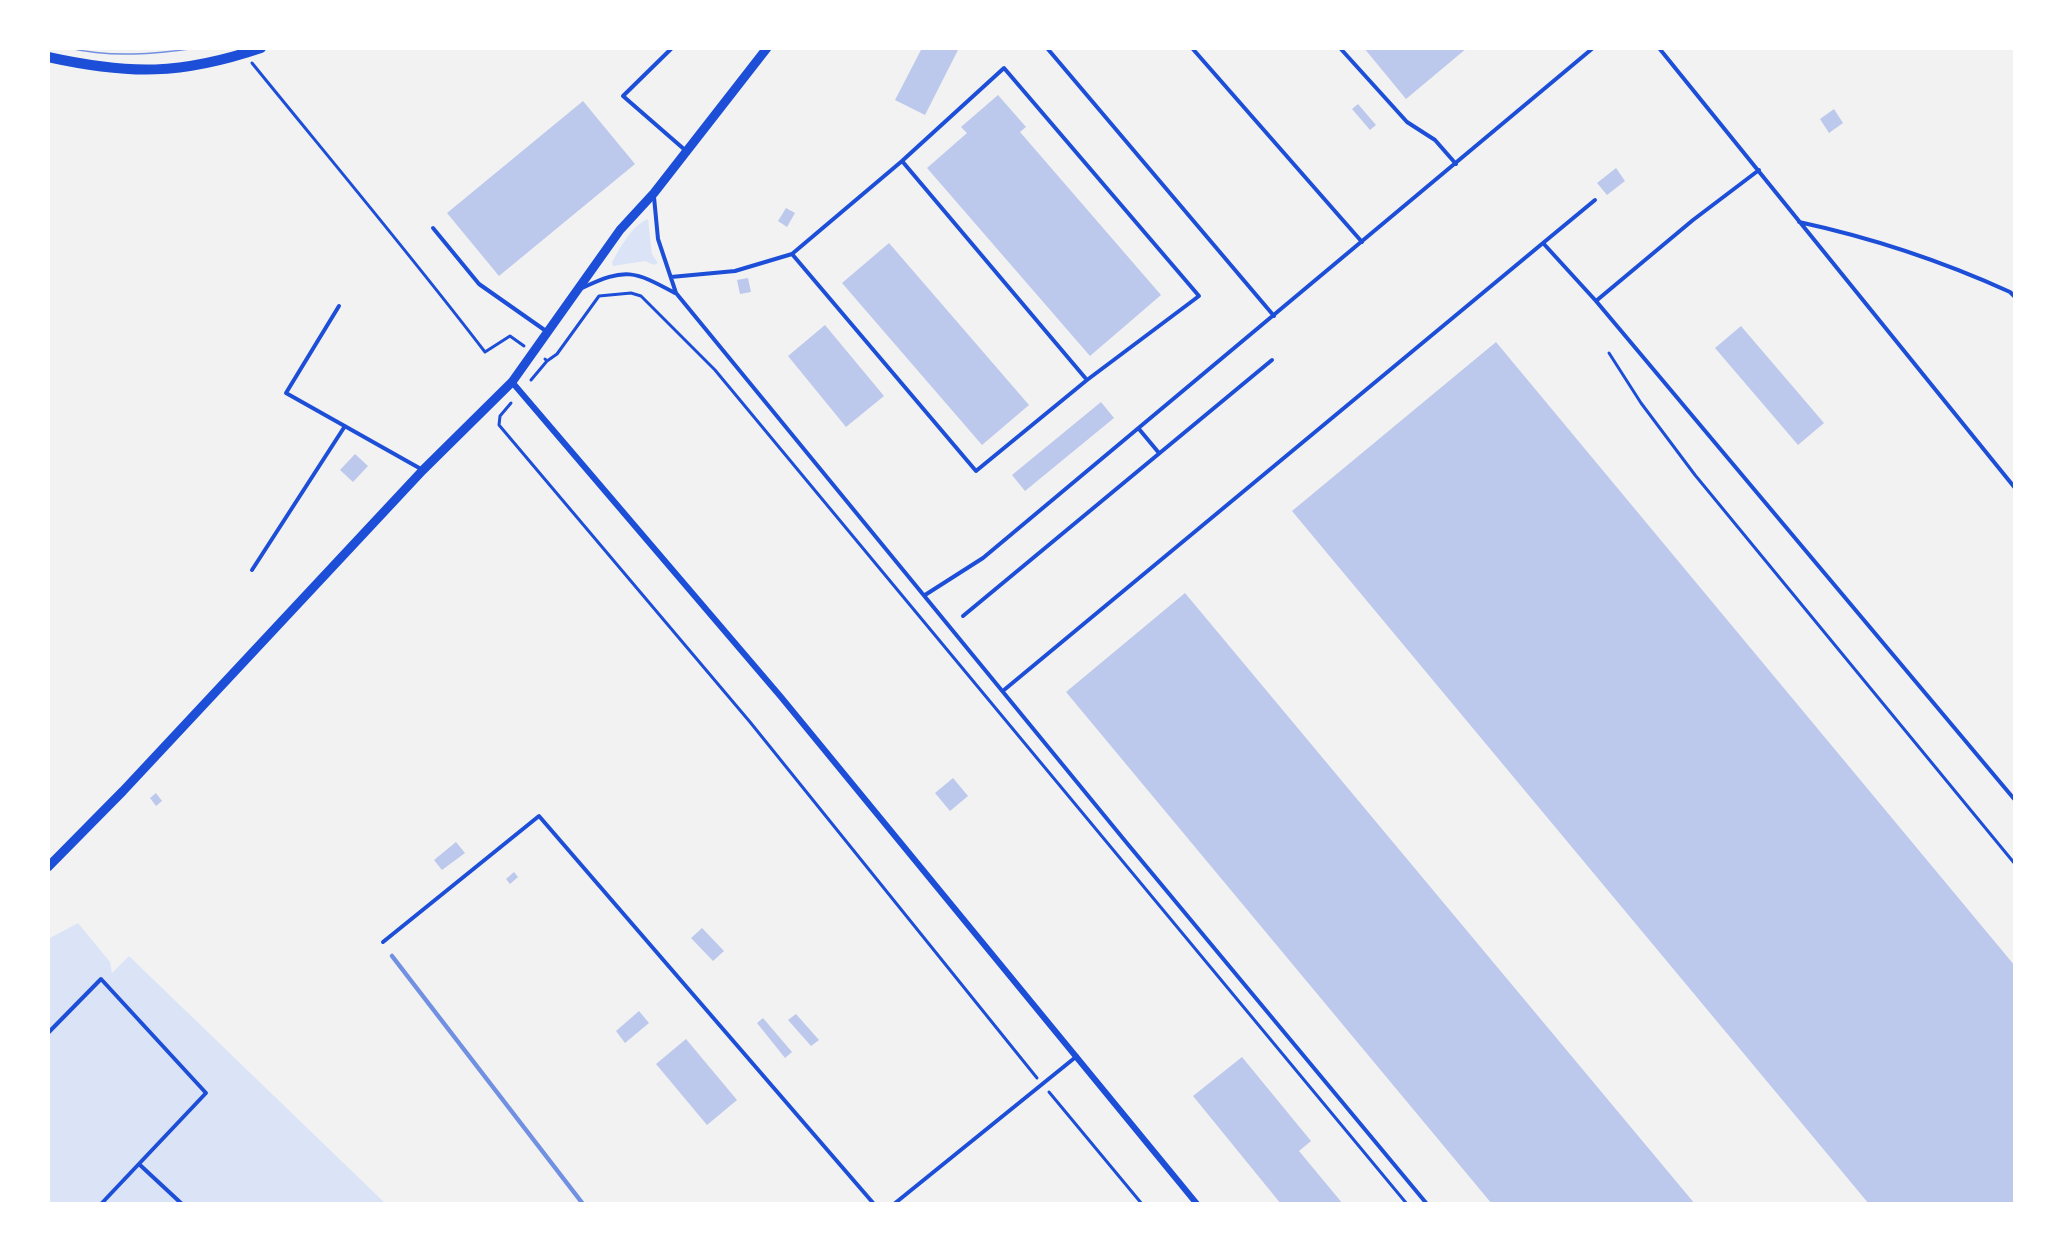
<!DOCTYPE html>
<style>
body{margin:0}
#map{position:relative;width:2063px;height:1252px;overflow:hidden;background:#f2f2f2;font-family:"Libre Baskerville",serif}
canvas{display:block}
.frame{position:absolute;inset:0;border:50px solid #fff;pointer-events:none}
</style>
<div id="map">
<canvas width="2063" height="1252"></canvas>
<div class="frame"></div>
</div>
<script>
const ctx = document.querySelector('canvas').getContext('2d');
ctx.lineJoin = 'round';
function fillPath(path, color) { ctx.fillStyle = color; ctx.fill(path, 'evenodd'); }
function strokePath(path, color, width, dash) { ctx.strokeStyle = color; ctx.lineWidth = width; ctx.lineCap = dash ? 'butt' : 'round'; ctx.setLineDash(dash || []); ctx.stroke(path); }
fillPath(new Path2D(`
 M648,219L652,254L658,263L654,265L645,261L613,266L612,262C620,248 632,225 648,219Z
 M78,923L110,962L112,973L129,956L386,1204H48V939Z`), '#dbe4f7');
fillPath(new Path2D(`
 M922,48H959L925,115L895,100Z
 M1364,48H1467L1406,99Z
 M998,95L1026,127L1020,132L1161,295L1090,356L927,168L967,133L961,127Z
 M583,101L635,164L499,276L447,213Z
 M1358,104L1376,125L1370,130L1352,109Z
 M1834,109L1843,123L1829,133L1820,119Z
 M1616,168L1625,181L1607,195L1597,183Z
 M786,208L795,213L787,227L778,221Z
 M889,243L1029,405L982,445L842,283Z
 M748,278L751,292L740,294L737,280Z
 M825,325L884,396L846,427L788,356Z
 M1741,326L1824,423L1798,445L1715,348Z
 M1496,342L2015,966V1204H1869L1292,511Z
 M1101,402L1114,418L1025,491L1012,475Z
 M355,454L368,466L353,482L340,470Z
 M1185,593L1695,1204H1492L1066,692Z
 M953,778L968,796L950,811L935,793Z
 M156,793L162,801L156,806L150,798Z
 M456,842L465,853L442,870L434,860Z
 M514,872L518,877L510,884L506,879Z
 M702,928L724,951L713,961L691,938Z
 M639,1011L649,1023L625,1043L616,1031Z
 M796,1014L819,1040L811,1046L788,1020Z
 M763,1018L792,1052L785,1058L757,1023Z
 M686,1039L737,1100L707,1125L656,1064Z
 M1242,1057L1311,1141L1299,1151L1343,1204H1281L1193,1096Z`), '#bdc9ec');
strokePath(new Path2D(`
 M252,63C330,159 410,254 485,352L510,336L524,346
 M1609,353L1641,403L1695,475L2015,864
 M545,359L547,361L557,354L599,296L631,293L641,296L715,370L1407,1204
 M531,380L547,361
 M511,403L500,416L499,425L750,722L1037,1078
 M1049,1092L1142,1204`), '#1d4ed8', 3);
strokePath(new Path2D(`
 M672,48L623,96L685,150
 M1047,48L1274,316
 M1192,48L1362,242
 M1340,48L1407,122L1435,140L1456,164
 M1659,48L2015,488
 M1759,170L1693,220L1596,301L2015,800
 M654,197L658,239L676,293L1126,842L1427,1204
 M1799,222C1873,238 1942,261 2010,292L2015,297
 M433,228L479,284L546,331
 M1543,243L1595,200
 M792,254L976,471L1087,380L1199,296L1004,68L902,161
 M671,277L735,271L792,254L902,161L1087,380
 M582,288C626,267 634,271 675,293
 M339,306L286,393L421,469
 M1139,429L1159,453
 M252,570L345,426
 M925,595L983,558L1593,48
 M963,616L1272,360
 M1004,690L1543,243L1596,301
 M383,942L539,816L874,1204
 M48,1033L101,979L206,1093L101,1204
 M140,1165L182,1204
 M894,1204L1077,1056`), '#1d4ed8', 4);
strokePath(new Path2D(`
 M512,382L781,697L1197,1204`), '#1d4ed8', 6);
strokePath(new Path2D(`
 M48,867L123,791L423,470L512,382L620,230L654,193L767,48`), '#1d4ed8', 9);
strokePath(new Path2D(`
 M48,57C130,75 181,75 261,48`), '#1d4ed8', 10);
strokePath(new Path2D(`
 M69,48C111,58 155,54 197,48`), '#7290e2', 1.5);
strokePath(new Path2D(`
 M392,956L583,1204`), '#7290e2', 4.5);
</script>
